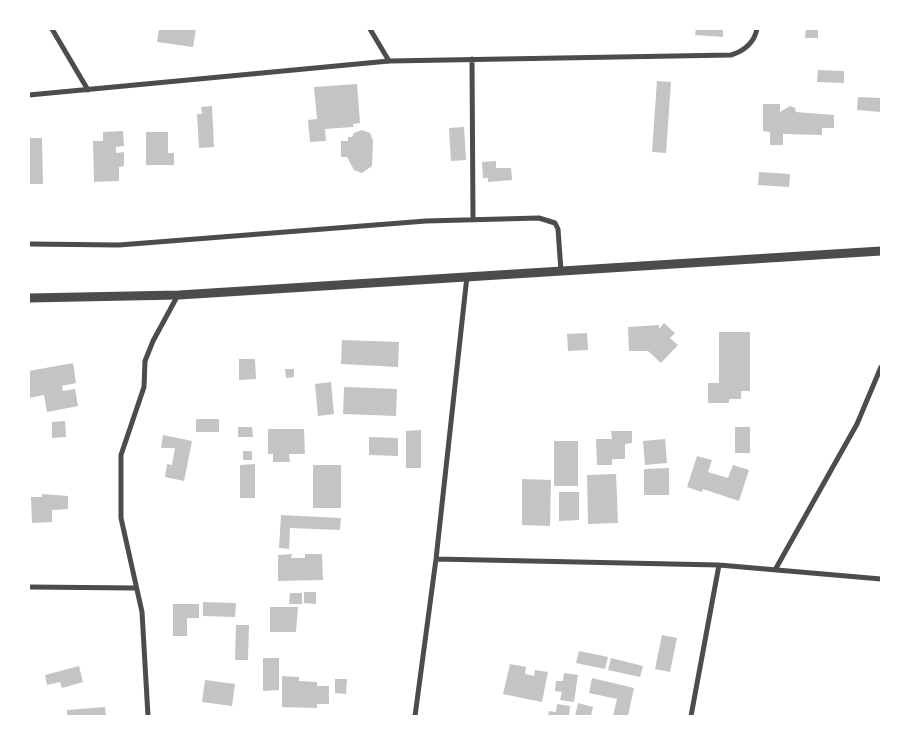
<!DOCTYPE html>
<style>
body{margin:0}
#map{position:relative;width:910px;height:745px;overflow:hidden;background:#fff;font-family:Signika,sans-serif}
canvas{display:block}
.frame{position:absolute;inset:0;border:30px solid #fff;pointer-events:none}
</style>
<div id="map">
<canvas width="910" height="745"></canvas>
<div class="frame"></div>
</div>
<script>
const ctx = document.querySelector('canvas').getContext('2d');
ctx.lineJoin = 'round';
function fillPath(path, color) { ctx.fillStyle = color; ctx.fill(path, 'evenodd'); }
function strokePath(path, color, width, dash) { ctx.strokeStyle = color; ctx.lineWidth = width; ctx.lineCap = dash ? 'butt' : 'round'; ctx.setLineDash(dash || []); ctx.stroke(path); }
fillPath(new Path2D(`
 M159,29H196L193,47L157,42Z
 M696,29H723V37L695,35Z
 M806,29H818V38H805Z
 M818,70L844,71V83L817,82Z
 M657,81L671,82L666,153L652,152Z
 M357,84L360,123L353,124V127L325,129L326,141L310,142L308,120L317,119L314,87Z
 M858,97L881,98V112L857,110Z
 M763,104H780V112L790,106L795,108L796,112L834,115V128H822V135L783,134V145H770V132L763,131Z
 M212,106L214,147L199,148L197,114H202L201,107Z
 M464,127L466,160L451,161L449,128Z
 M362,130L370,133L373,141L372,166L362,173L354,170L347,157H341V141H348V137H352L354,133Z
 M123,131L124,146L116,147V153L124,152V166L119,167V181L94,182L93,141H103V132Z
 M146,132H168V153H174V165H146Z
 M30,138H42L43,184H29Z
 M496,161V168H511L512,180L488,182V178H483L482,162Z
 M759,172L790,174L789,187L758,185Z
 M664,323L675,333L670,338L678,345L661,363L648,351H629L628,327L659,325V329Z
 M719,332H750V391H741V399H729V403H708V383H719Z
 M587,333L588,350L568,351L567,334Z
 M342,340L399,342L398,367L341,364Z
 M239,359H255L256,379L239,380Z
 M73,363L76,383L62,386L63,391L75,389L78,406L47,412L44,395L29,398V371Z
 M285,369H294V377L286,378Z
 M331,382L334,414L318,416L315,384Z
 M344,387L397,389L396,416L343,414Z
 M196,419H219V432H196Z
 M65,421L66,437L52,438V422Z
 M238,427H252L253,437H238Z
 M735,427H750V453H735Z
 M268,429H304L305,454H289L290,462H273V454H268Z
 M421,430V468H406V431Z
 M611,431H632V443L625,444V459H612V465H597L596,439H612Z
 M163,435L192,441L184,481L165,477L167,464L172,465L175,448H161Z
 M369,437L398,438V456L369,455Z
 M665,439L667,463L645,465L643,441Z
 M554,441H578V486H554Z
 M243,451H252V460H243Z
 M697,456L712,460L708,472L728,478L733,465L749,470L739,501L703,489L702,492L687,487Z
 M255,464V498H240V465Z
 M313,465H341V508H313Z
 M669,468V495H644V469Z
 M616,474L618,523L588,524L587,475Z
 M522,479L551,480L550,526L522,525Z
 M559,492H579V520L559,521Z
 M42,494L68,496V509L52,510V522L32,523L31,497H42Z
 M281,515L341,518L340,530L290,528L289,549L279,548Z
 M292,554L291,558H305V554H322L323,580L278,581V555Z
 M304,592H316V604L304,603Z
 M290,593H302V604H289Z
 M203,602L236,603L235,617L203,616Z
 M173,604H199V618H187V636H173Z
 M270,607H298L296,632H270Z
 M236,625H249L248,660H235Z
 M662,635L677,638L670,672L655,669Z
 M579,651L608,657L605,669L576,663Z
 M263,658H279V690L263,691Z
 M611,658L643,666L640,677L608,670Z
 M510,664L526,667L525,674L534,676L535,670L548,672L542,702L503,694Z
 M79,666L83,682L62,688L60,682L47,685L45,675Z
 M564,673L578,675L574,702L560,700L562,692L555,691L556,681H563Z
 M282,676L299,677V681L317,682V686H329V704H317V708L282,707Z
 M592,678L634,688L628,716H613L617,699L589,693Z
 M335,679H347L346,694L335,693Z
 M205,680L235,684L232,706L202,702Z
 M578,703L593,707L591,716H575Z
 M557,704L570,706L569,716H548L549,711L556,712Z
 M105,707L106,716H67V710Z`), '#c4c4c4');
strokePath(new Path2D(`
 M52,29L88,90
 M370,29L389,61
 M472,59L473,219
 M29,95L389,61L731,55C744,51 754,43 757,29
 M29,244L119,245L426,221L539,218L555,223L558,229L561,271
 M436,559L719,565L881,579
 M775,570L857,424L881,367
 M29,587L135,588
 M148,716L142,612L121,518V455L144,387L145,361L153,341L178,295
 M415,716L436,559L467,276
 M691,716L719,565`), '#4c4c4c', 5);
strokePath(new Path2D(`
 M29,298L179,295L881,251`), '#4c4c4c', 9);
</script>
